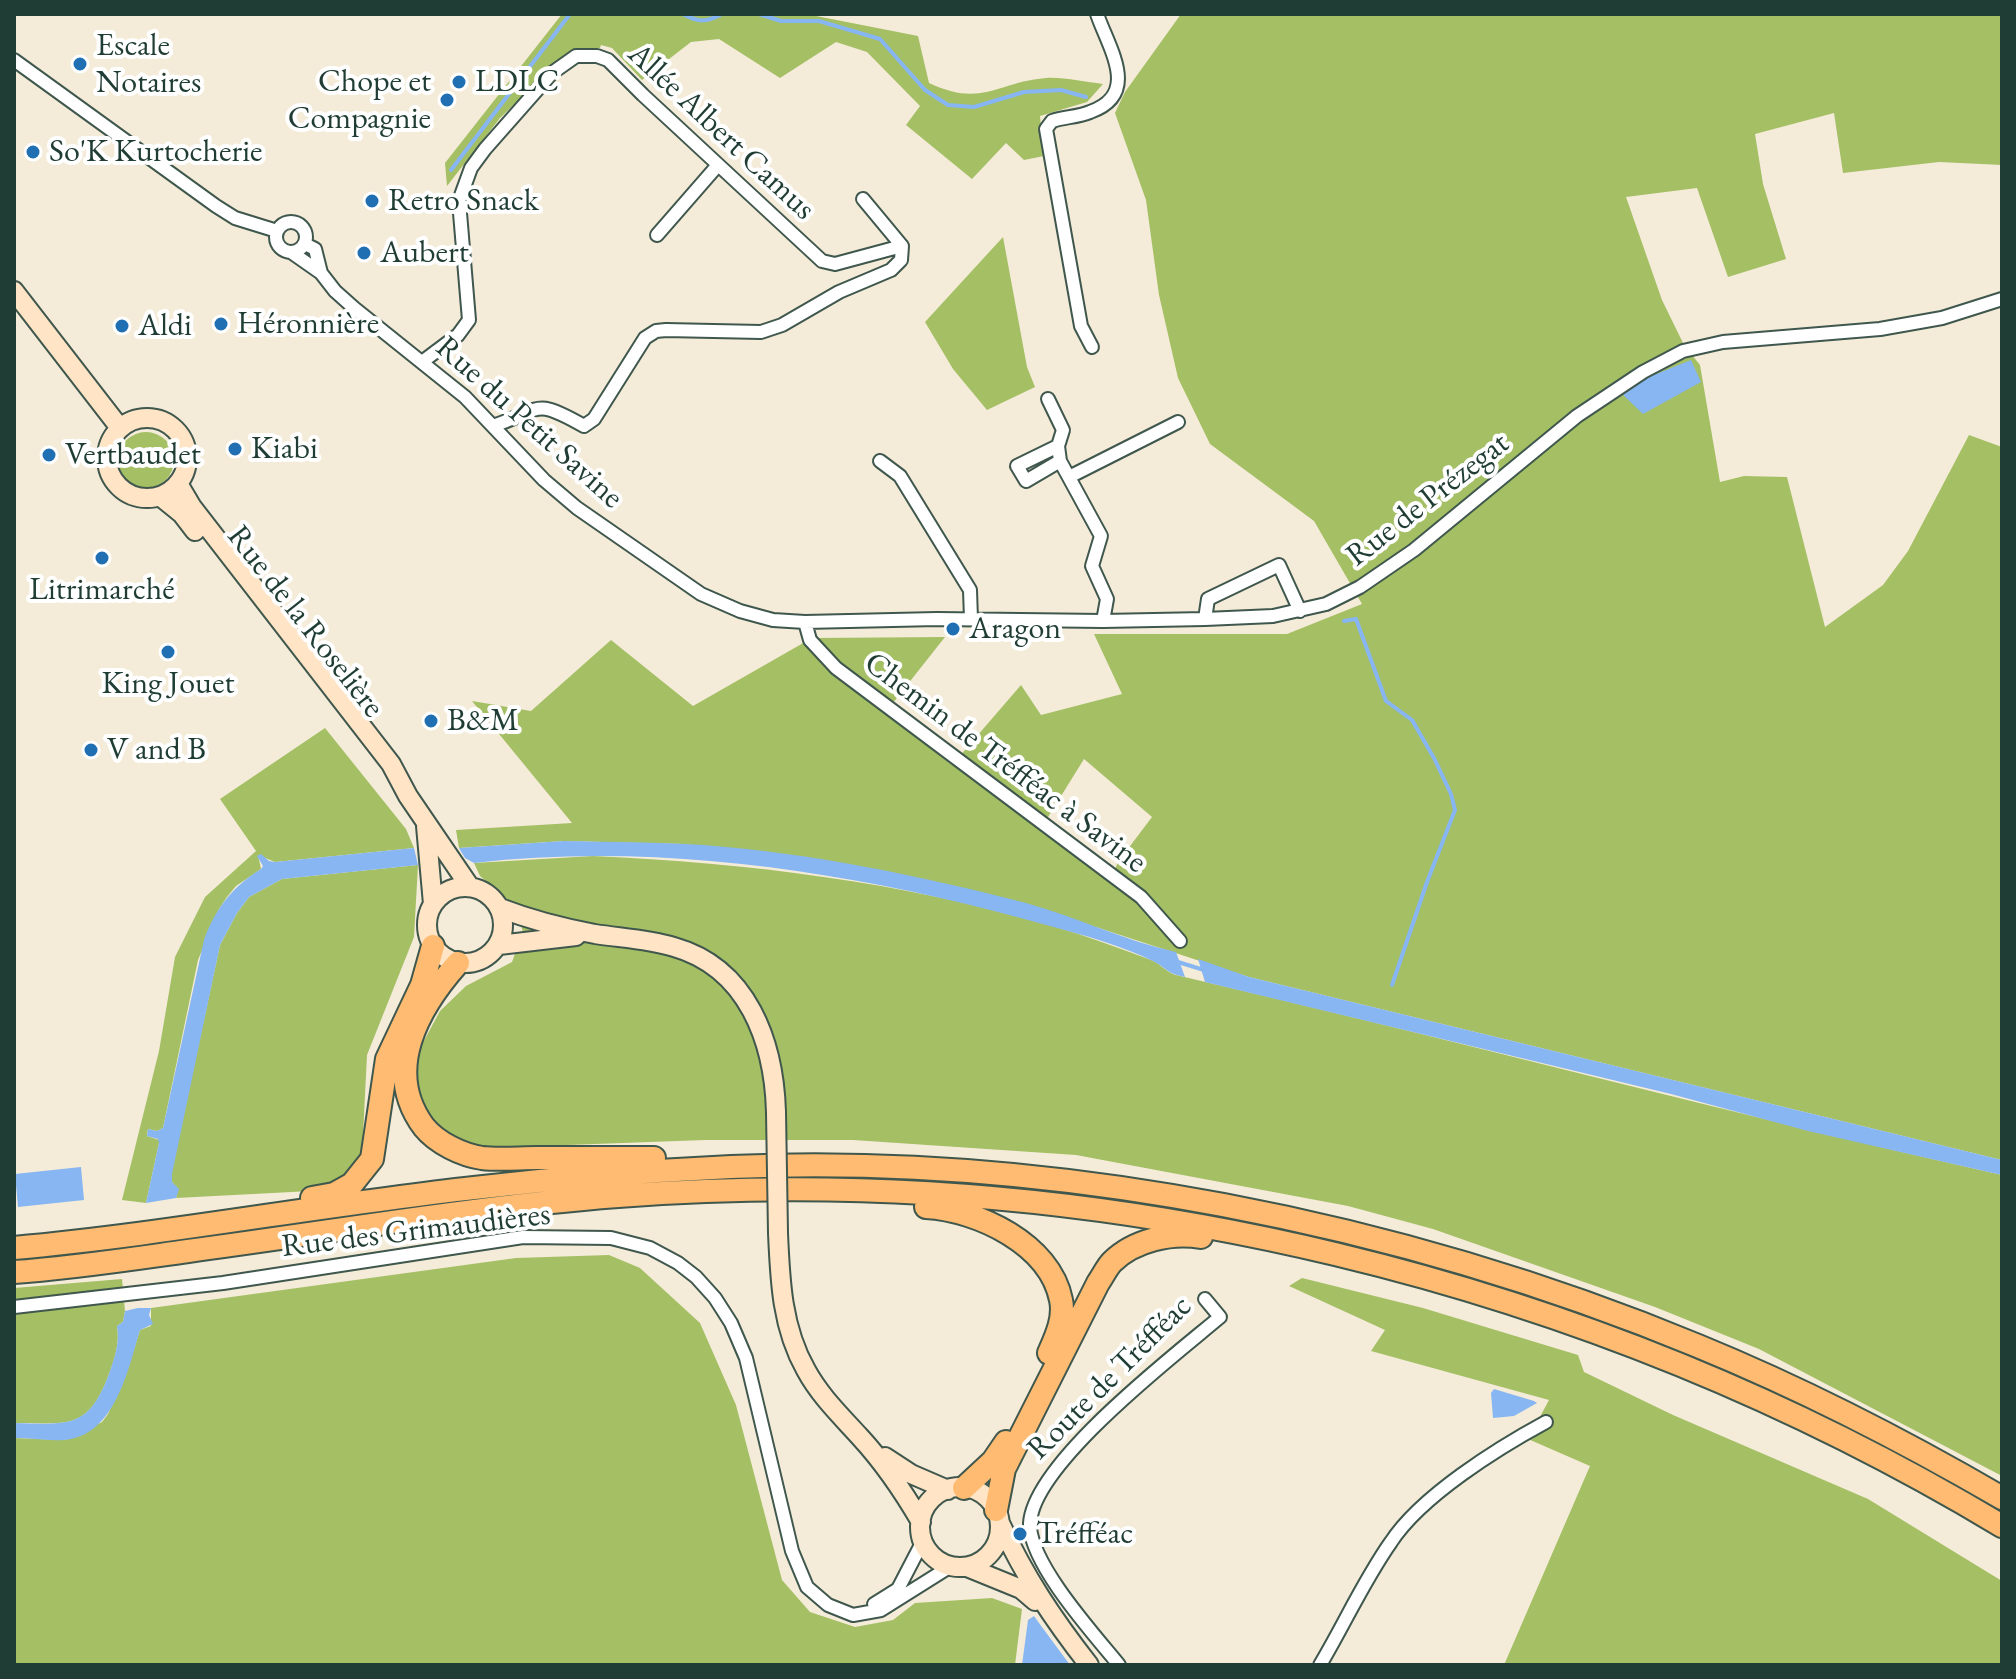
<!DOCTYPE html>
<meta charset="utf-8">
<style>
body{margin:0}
#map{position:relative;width:2016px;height:1679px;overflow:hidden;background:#f4ecd9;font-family:"EB Garamond",serif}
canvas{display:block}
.frame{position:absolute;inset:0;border:16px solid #1f3d34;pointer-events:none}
</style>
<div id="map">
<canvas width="2016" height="1679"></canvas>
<div class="frame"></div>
</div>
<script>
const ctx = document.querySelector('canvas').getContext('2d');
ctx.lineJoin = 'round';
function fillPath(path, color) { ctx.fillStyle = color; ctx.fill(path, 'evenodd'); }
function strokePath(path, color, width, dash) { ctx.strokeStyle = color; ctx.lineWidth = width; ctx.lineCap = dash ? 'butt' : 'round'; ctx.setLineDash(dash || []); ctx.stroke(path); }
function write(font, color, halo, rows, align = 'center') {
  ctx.font = font + ' "EB Garamond",serif'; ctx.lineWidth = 8; ctx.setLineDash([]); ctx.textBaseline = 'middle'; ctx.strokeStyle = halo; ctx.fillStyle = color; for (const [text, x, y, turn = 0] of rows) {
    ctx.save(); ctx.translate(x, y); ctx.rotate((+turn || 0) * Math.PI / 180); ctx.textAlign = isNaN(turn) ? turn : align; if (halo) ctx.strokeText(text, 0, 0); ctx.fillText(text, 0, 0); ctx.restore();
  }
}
fillPath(new Path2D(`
 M562,14H806L918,36L929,83C982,108 997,82 1046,78C1064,77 1085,82 1103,84L1087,102L1040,116L1044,156L1024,160L1006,143L972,179L906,125L920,106L867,52L836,42L780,78L719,39L691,42L642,80L612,48L601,45L600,48L577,49L566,54L500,118L447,186L445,163Z
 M1181,14H2002V165L1939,162L1843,173L1834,113L1755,134L1763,184L1786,259L1728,277L1697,188L1626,197L1662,300L1684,345L1700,365L1720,482L1744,476L1787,477L1825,627L1883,585L1908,551L1969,435L2002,447V1160L1249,977L1016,901L885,871L785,855L683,844L564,841L459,848L456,830L572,823L472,701L531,711L611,640L693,706L812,638L945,637L885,713L952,765L1021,685L1041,715L1122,694L1094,634H1287L1362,604L1314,521L1210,444L1178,378L1159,295L1146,200L1115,113L1125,92ZM1084,759L1152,817L1118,862L1110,881L1040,830Z
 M1003,237L1027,367L1035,387L987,410L953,369L925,322Z
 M118 460a28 28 0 1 1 56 0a28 28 0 1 1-56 0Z
 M325,728L406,829L414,848L275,862L258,855L261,869L236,886L227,897L219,909L198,960L163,1128L157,1131L148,1129L147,1136L159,1140V1143L146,1203L122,1200L159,1051L175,957L205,897L256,851L220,799Z
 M593,856C749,863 903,882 1053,926C1086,936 1119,948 1151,960C1161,964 1166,972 1176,975C1452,1039 1726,1113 2002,1175V1476L1759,1349L1655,1307L1433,1229L1348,1206L1076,1155L853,1140H705L485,1148L449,1139L430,1124L414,1093L420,1048L440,1011L466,986L512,962L523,932L515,906L480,876L474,863Z
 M418,865L414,937L367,1055L362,1155L342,1181L311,1191L176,1198L178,1189L172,1182L171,1174L220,945L237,913L249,897L282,879Z
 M609,1255L640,1268L700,1323L736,1405L782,1580L810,1612L855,1627L893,1620L915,1603L992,1598L1022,1609L1015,1665H14V1438L65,1440L102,1422L108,1414L128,1368L140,1330L151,1326V1308L516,1258Z
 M1302,1278L1423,1308L1578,1355L1584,1372L1673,1415L1868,1499L2002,1581V1665H1504L1590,1466L1528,1439L1549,1400L1371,1351L1385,1330L1289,1286Z
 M122,1279L125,1311L123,1322L117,1326C120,1342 115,1358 109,1374C88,1431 68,1423 14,1423V1288Z`), '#a5bf65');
fillPath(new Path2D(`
 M1691,360L1701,382L1643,414L1621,393L1644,379Z
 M564,841C610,842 657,842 703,845C812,853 921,876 1026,903C1077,917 1125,941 1176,952L1185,977C1166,973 1168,969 1153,961C1122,946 1084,935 1050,926C865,874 666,841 474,863L465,858L459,848Z
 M414,848L418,865L282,879L249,897L237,913L220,945L172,1174V1182L179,1189L176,1198L146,1203L159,1143L158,1139L147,1136L148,1129L157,1131L163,1128L204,940C215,909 233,886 261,869L263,866L257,856L261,854L269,861L275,862Z
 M1198,959L1249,977L2002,1160V1175L1808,1131L1671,1094L1205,982Z
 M81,1167L84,1200L18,1207L15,1174Z
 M138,1308H151L149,1315L153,1324L140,1330C128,1370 115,1436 64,1440C47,1441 30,1438 14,1438V1423C68,1424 88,1430 109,1374C115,1357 120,1342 117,1326L123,1322L125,1311Z
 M1494,1389L1534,1401L1537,1403L1514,1416L1493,1418L1491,1393Z
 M1034,1616L1039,1623L1070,1665H1022L1028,1620Z`), '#87b6f2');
strokePath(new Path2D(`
 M683,14C699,23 707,22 722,14
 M759,14L781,21H819L880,39L925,90L948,105L974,107L1024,92L1061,90L1086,97
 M451,170L570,14
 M1344,621L1356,619L1386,701L1412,720L1434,758L1451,794L1455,810L1427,882L1392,985
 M1178,962L1204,970`), '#87b6f2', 4);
const street = new Path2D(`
 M14,60L216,206L235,218L277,231
 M276 237a15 15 0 1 1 30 0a15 15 0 1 1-30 0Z
 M657,235L718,165
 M305,244L315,249L321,273
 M291,252L321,273L335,291L354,308L465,397L544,480L577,508L701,594L740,611L773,620L805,622L937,619L1103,621L1205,619L1273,616L1326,604L1360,587L1414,550L1577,416L1643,372L1683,351L1723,342L1880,329L1942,318L2002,299
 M1092,347L1081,326L1046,129L1052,121C1064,117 1078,117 1090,112C1141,94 1109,49 1097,14
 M422,362L458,335L469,320L459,201L471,168L485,149L552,73L576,56H597L608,60L643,95L822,261L835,264L902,246
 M1048,399L1063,430L1058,446L1060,461L1101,536L1092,566L1107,599L1103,621
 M493,426C543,409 533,397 584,426L594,419L645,338L656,331L666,330L761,332L782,325L839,292L891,270L901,260L902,246L863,199
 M1058,446L1017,466L1026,481L1060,461
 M880,461L900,476L970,590L971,619
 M1069,477L1178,422
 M1205,619L1208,599L1279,565L1300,611
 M805,622L810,640L836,668L1141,897L1180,941
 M14,1307L223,1283L523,1237L611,1238L650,1248L678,1263L696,1277L715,1298L731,1323L746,1358L792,1551L807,1587L828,1605L853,1615L881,1610L951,1566
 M874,1604L898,1589L923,1541
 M1119,1665C1093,1633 1033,1567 1030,1527C1027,1468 1175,1355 1220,1317L1205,1299
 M1320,1665C1344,1625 1364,1580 1391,1542C1421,1496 1498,1448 1546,1422`);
const secondary = new Path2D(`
 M14,291L120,428
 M107 458a40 40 0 1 1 80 0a40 40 0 1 1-80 0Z
 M179,485L192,507L391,764L408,796L470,887
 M161,497L182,514L195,531
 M426,826L433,904
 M427 925a38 38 0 1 1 76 0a38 38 0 1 1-76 0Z
 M500,908C531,920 562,928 595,934C621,938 648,939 674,947C748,968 774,1042 776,1112
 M499,945L576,936
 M778,1233C780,1281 782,1328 806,1370C820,1396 841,1416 860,1437C884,1463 903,1491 921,1522
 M885,1457L911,1474L948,1490
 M920 1527a40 40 0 1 1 80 0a40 40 0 1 1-80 0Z
 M1000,1523C1025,1577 1053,1619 1089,1665
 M967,1567L1021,1589L1035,1601`);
const highway = new Path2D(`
 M458,963C418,1008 382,1071 424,1127C437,1143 462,1155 482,1158C500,1160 519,1158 537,1158C576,1158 615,1158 654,1158
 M312,1198L334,1194L352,1184L372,1159L387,1059L422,985L433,946
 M926,1207C978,1210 1050,1244 1061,1300C1065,1318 1056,1337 1049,1353
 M14,1248C168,1234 320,1205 474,1188C560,1178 645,1171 731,1167C1053,1153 1401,1223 1698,1346C1803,1389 1904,1441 2002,1498
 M14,1272C72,1268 130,1259 188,1251C331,1232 474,1207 618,1196C1099,1159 1589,1278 2002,1526
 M964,1488L993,1461L1006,1442
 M996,1510L1004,1469L1098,1283C1103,1276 1107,1267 1112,1262C1134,1240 1172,1232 1201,1237`);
strokePath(street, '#3f574d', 16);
strokePath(secondary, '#3f574d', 22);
strokePath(highway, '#3f574d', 26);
strokePath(street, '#fff', 12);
strokePath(secondary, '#ffe4c6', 18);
strokePath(highway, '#febb71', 22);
const secondaryBridge = new Path2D(`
 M776,1112L778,1233`);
strokePath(secondaryBridge, '#3f574d', 22, []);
strokePath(secondaryBridge, '#ffe4c6', 18);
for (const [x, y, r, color] of [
 [80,64,8,"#1f6fb2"],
 [459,82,8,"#1f6fb2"],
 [447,100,8,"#1f6fb2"],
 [33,152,8,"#1f6fb2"],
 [372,201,8,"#1f6fb2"],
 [364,253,8,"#1f6fb2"],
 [221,324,8,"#1f6fb2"],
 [122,326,8,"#1f6fb2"],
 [235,449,8,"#1f6fb2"],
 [49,455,8,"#1f6fb2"],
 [102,558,8,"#1f6fb2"],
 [953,629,8,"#1f6fb2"],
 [168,652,8,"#1f6fb2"],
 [431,721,8,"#1f6fb2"],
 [91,750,8,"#1f6fb2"],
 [1020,1534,8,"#1f6fb2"]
]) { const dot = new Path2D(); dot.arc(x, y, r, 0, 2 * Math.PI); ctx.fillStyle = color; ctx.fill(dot); strokePath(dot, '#fff', 3); }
write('32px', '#1f3d34', '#fff', [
 ["Escale",96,46],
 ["Notaires",96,83],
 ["Chope et",431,82,"right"],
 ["Compagnie",431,119,"right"],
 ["LDLC",475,82],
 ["So'K Kurtocherie",49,152],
 ["Retro Snack",388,201],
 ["Aubert",380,253],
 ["Héronnière",237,324],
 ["Aldi",138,326],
 ["Kiabi",251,449],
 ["Vertbaudet",65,455],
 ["Litrimarché",102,590,"center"],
 ["Aragon",969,629],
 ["King Jouet",168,684,"center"],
 ["B&M",447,721],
 ["V and B",107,750],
 ["Tréfféac",1036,1534]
], 'left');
write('32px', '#1f3d34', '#fff', [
 ["Allée Albert Camus",721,132,43],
 ["Rue du Petit Savine",529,423,42],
 ["Rue de Prézegat",1428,500,-38],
 ["Rue de la Roselière",305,622,52],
 ["Chemin de Tréfféac à Savine",1005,763,37],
 ["Rue des Grimaudières",416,1231,-7],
 ["Route de Tréfféac",1110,1378,-45]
]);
</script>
